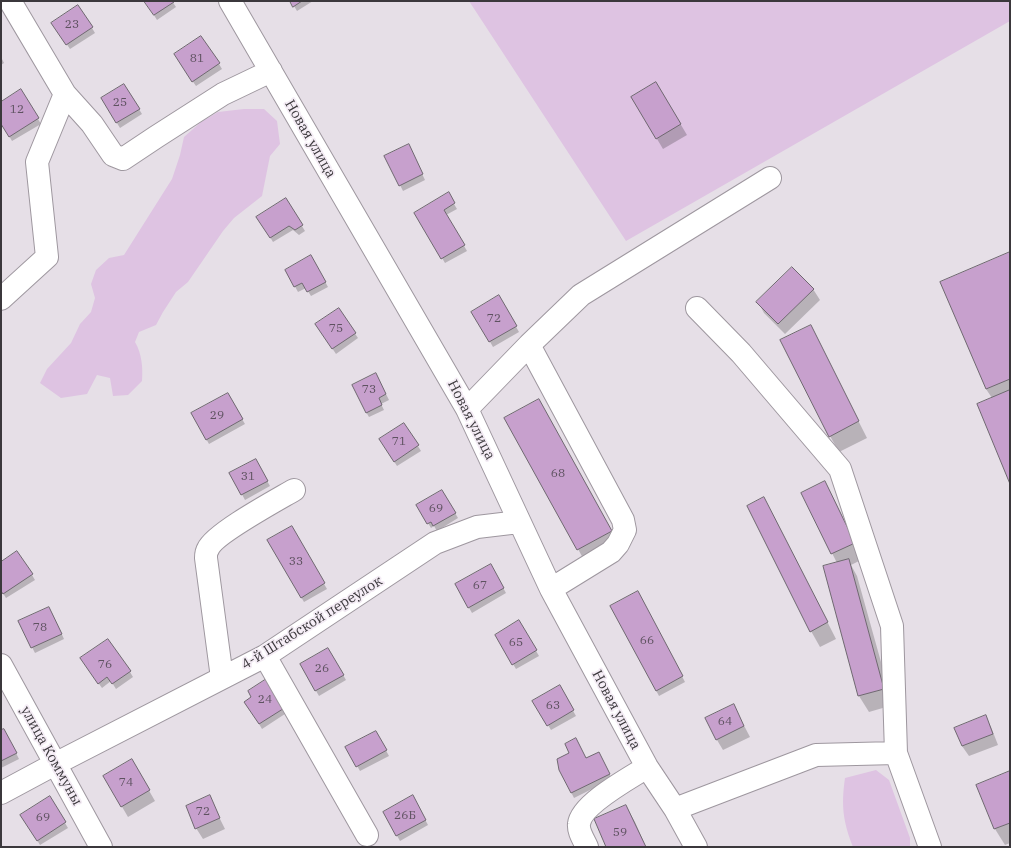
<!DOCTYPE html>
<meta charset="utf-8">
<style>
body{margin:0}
#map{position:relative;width:1011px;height:848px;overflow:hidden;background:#e6dfe7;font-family:"IBM Plex Serif",serif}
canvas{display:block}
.frame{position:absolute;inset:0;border:2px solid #3b383c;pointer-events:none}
</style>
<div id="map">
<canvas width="1011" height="848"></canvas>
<div class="frame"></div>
</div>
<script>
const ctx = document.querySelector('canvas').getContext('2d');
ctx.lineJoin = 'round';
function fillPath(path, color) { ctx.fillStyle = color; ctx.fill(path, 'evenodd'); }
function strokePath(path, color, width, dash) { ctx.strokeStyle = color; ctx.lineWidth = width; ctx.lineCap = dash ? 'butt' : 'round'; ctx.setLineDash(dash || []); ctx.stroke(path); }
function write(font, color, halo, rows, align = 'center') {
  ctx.font = font + ' "IBM Plex Serif",serif'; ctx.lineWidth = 3.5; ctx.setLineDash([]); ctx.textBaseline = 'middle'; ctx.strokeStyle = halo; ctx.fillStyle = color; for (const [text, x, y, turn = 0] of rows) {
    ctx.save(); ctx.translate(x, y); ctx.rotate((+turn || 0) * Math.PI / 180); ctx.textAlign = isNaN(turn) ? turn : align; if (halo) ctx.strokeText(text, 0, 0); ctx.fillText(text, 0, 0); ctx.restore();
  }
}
fillPath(new Path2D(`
 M469,1H1010V21L626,241Z
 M244,109H264L277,121L280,144L270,156L262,196L234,218L223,231L188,282L176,292L163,312L156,325L139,332L135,342C142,354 143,368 142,381L128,395L113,396L110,378L97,375L87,394L61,398L40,383L47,369L71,343L80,324L91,312L95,298L91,284L96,270L109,258L124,255L172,179L180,155L184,137L201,122L218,112Z
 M876,770L889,780L910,838V847H853C843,821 841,806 845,778Z`), '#dec3e2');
fillPath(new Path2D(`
 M145,1H172L176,7L157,20Z
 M291,1H313L297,11Z
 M56,28H92L95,33L70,49Z
 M1,57L4,63L1,65Z
 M178,60L219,64L222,69L196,86Z
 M656,83L687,135L663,149L632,97Z
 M124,85L142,114L120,128L102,99Z
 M21,91L41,124L12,141L1,122V103Z
 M411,151L425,180L403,191L386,157Z
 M448,194L457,209L446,215L467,251L445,263L415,213Z
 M286,200L305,231L299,235L293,230L273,242L261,222Z
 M1010,253V481L992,398L986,389L941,282Z
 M311,256L328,287L311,296L306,288L298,292L286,270Z
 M813,289L820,300L785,334L764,313L758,302Z
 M499,297L519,332L493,347L473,312Z
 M339,310L358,338L336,354L320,330Z
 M819,343L867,438L839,452L830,436Z
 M379,380L389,400L381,404L384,410L369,417L366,412Z
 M227,394L245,424L209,444L192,414Z
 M545,411L617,542L584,560L578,549Z
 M404,424L421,451L397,466L383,444Z
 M255,460L270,486L245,500L231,474Z
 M825,483L834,499L863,559L851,565L857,576L893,705L869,712L859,696L824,567L837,563L802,493Z
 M442,491L458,518L437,531L434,526L431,528L417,505Z
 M773,515L836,639L820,647L811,631Z
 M291,527L327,589L304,602L268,541Z
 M1,563L32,575L35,580L6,598L1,590Z
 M491,566L506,593L472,613L456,585Z
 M638,592L685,682L659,696L612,606Z
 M52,613L64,639L35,653L19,622Z
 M519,622L539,656L516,669L496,635Z
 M328,649L346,680L319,696L301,665Z
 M84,663L130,672L133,677L116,689L111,681L102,688Z
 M268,680L288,712L262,729L246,702L252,698Z
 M559,686L576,716L551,730L534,701Z
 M739,716L750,737L723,750L717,740Z
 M985,716L991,727L998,745L969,756L962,746Z
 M1,732L7,735L19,759L1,768Z
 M376,732L389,756L360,771L347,748Z
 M601,758L612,779L574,798L560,770L586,760Z
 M132,761L155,801L128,817L104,776Z
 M1010,772V843L1005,845L995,829L977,785Z
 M209,797L225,829L203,839L196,828Z
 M413,797L428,825L400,841L384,813Z
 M626,806L635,822L646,847H608Z
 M22,815L65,823L68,828L40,845Z`), '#0003');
const building = new Path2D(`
 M144,1H174V2L154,15Z
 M290,1H302L293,7Z
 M78,5L93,27L66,45L51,23Z
 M201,36L220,63L192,82L174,54Z
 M656,82L681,124L656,139L631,97Z
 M124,84L140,109L116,123L101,98Z
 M21,89L39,118L9,137L1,124V102Z
 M409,144L423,174L399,186L384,156Z
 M449,192L455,203L444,210L465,245L441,259L414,213Z
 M286,198L303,225L295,230L289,226L270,238L256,217Z
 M1010,252V379L986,389L940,282Z
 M311,255L326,282L307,292L302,283L294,287L285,270Z
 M792,267L814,289L778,324L756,302Z
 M499,295L517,326L489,342L471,312Z
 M339,308L356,333L332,349L315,324Z
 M811,325L859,421L829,437L780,340Z
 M376,373L386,394L379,398L382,405L366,413L352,385Z
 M1010,390V484L977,404Z
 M228,393L243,419L206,440L191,413Z
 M539,399L612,531L577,550L504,418Z
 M404,423L419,445L394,462L379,439Z
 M256,459L268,481L241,495L229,473Z
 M825,481L855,543L831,554L801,493Z
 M442,490L456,513L433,526L431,522L427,524L416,505Z
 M764,497L828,622L810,632L747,506Z
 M292,526L325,583L301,598L267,540Z
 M17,551L33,574L3,594L1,591V562Z
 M849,559L884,689L858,696L823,566Z
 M491,564L504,588L468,608L455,584Z
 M638,591L683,676L656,691L610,606Z
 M49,607L62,634L31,648L18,621Z
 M519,620L537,650L512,665L495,635Z
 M108,639L131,671L112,684L107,677L98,684L80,658Z
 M328,648L344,675L315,691L300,664Z
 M268,678L286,707L259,724L244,702L251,697L248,691Z
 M560,685L574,710L547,726L532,701Z
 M734,704L744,726L716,740L705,718Z
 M986,715L993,734L962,746L954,728Z
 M4,729L17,753L1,761V730Z
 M376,731L387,750L356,767L345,747Z
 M576,738L586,758L599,752L610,774L571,793L559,770L557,759L569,753L565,744Z
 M132,759L150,790L121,807L103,776Z
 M1010,771V823L994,829L976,785Z
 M210,795L220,818L195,829L186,806Z
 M413,795L426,820L396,836L383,812Z
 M50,796L66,822L37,841L20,815Z
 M626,805L646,847H606L594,819Z`);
fillPath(building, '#c7a0cd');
strokePath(building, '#6f6870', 1);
const minor = new Path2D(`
 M230,1L467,409L551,589L647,767L675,809L696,847
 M65,94L92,124L113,155L123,159L156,137L223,94L271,71
 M1,299L47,257L37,162L65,94L10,1
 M697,308L741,353L840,469L892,626L896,753
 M529,345L623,520L625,530L618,544L611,552L551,589
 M467,409L529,345L581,295L770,178
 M265,656L367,835
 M1,665L101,847
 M222,678L206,558C206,555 206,552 208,549C214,534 277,500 294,490
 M1,793L55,764L265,656L435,543L477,527L519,522
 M675,809L816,755L896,753L930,847
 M587,847C584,840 578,832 579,824C581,804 630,778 647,767`);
strokePath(minor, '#9e979f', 24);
strokePath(minor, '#fff', 22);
write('12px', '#5e5260', null, [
 ["23",72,25],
 ["81",197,59],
 ["25",120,103],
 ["12",17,110],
 ["72",494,319],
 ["75",336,329],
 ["73",369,390],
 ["29",217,416],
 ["71",399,442],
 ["68",558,474],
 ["31",248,477],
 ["69",436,509],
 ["33",296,562],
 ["67",480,586],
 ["78",40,628],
 ["66",647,641],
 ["65",516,643],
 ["76",105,665],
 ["26",322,669],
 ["24",265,700],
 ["63",553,706],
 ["64",725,722],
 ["74",126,783],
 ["72",203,812],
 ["26Б",405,816],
 ["69",43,818],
 ["59",620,833]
]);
write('14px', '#3b383c', '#f4ecf5', [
 ["Новая улица",310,139,60],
 ["Новая улица",471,420,63],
 ["4-й Штабской переулок",312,623,-32],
 ["Новая улица",616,710,62],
 ["улица Коммуны",51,756,61]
]);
</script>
